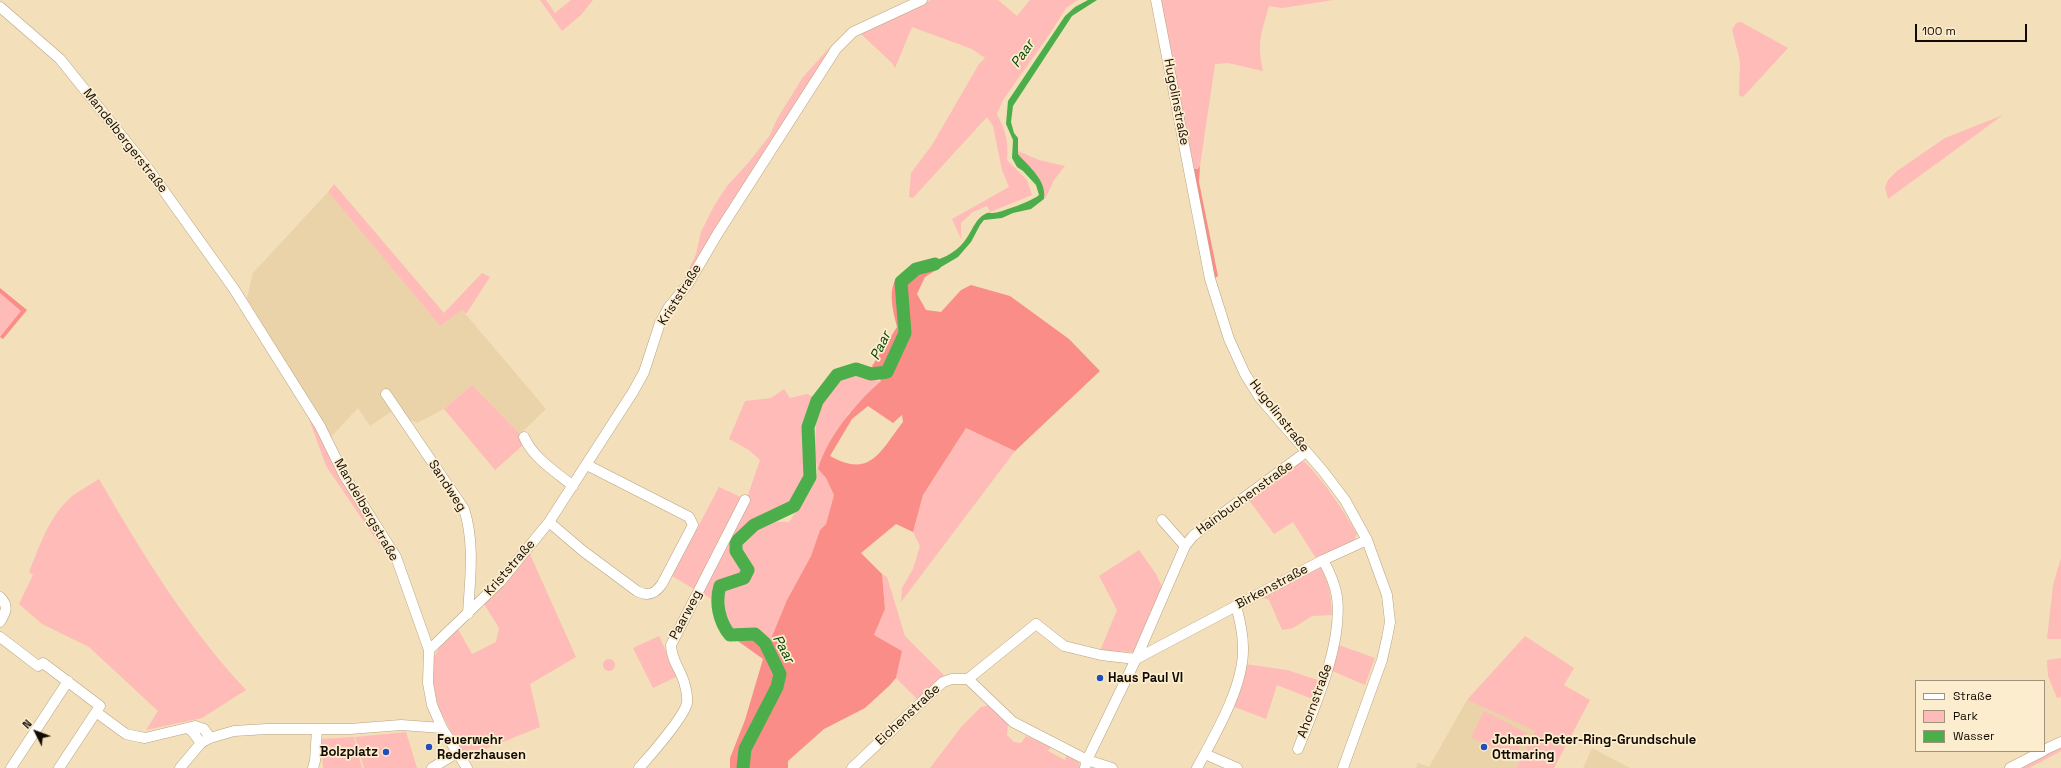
<!DOCTYPE html>
<meta charset="utf-8">
<style>
body{margin:0}
#map{position:relative;width:2061px;height:768px;overflow:hidden;background:#f3dfba;font-family:"Space Grotesk",sans-serif}
canvas{display:block}
.legend{position:absolute;left:1915px;top:680px;width:130px;height:72px;box-sizing:border-box;background:#fdedcf;border:1px solid #9f937d;margin:0;padding:5px 7px;list-style:none;font-size:12px;color:#120b02}
.legend li{display:flex;align-items:center;gap:8px;height:20px}
.legend b{width:20px;border:1px solid #9f937d}
.north{position:absolute;left:16px;top:712px;width:40px;height:40px;-webkit-text-stroke:3px #fdedcf;paint-order:stroke;rotate:312deg;font-size:11px;font-weight:700;line-height:16px;text-align:center;color:#120b02}
.north::after{content:'';display:block;margin:auto;width:14px;height:18px;background:#120b02;clip-path:polygon(50% 0,100% 100%,50% 72%,0 100%)}
.scale{position:absolute;left:1915px;top:24px;width:112px;height:18px;box-sizing:border-box;border:2px solid #120b02;border-top:0;padding-left:5px;font-size:12px;line-height:14px;white-space:nowrap;color:#120b02;-webkit-text-stroke:3px #fdedcf;paint-order:stroke}
</style>
<div id="map">
<canvas width="2061" height="768"></canvas>
<ul class="legend">
<li><b style="height:5px;background:#fff"></b>Straße</li>
<li><b style="height:11px;background:#febbb7"></b>Park</li>
<li><b style="height:11px;background:#4cae4a"></b>Wasser</li>
</ul>
<div class="north">N</div>
<div class="scale">100 m</div>
</div>
<script>
const ctx = document.querySelector('canvas').getContext('2d');
ctx.lineJoin = 'round';
function fillPath(path, color) { ctx.fillStyle = color; ctx.fill(path, 'evenodd'); }
function strokePath(path, color, width, dash) { ctx.strokeStyle = color; ctx.lineWidth = width; ctx.lineCap = dash ? 'butt' : 'round'; ctx.setLineDash(dash || []); ctx.stroke(path); }
function write(font, color, halo, rows, align = 'center') {
  ctx.font = font + ' "Space Grotesk",sans-serif'; ctx.lineWidth = 3.5; ctx.setLineDash([]); ctx.textBaseline = 'middle'; ctx.strokeStyle = halo; ctx.fillStyle = color; for (const [text, x, y, turn = 0] of rows) {
    ctx.save(); ctx.translate(x, y); ctx.rotate((+turn || 0) * Math.PI / 180); ctx.textAlign = isNaN(turn) ? turn : align; if (halo) ctx.strokeText(text, 0, 0); ctx.fillText(text, 0, 0); ctx.restore();
  }
}
fillPath(new Path2D(`
 M328,192L440,326L462,310L546,409L520,434L472,385L444,409L417,423L392,411L370,426L358,408L329,439L247,298L253,273Z
 M1467,700L1535,731L1516,768H1416L1418,763L1429,767Z
 M1592,748L1630,768H1583Z`), '#ebd3a9');
fillPath(new Path2D(`
 M540,0H546L555,13L571,0H593L581,15L562,31Z
 M931,0H998L1017,16L1030,0H1078L1066,8L1051,32L1003,100L997,114C1005,129 1009,142 1007,160L1027,180L1032,195L990,212L987,206L973,212L961,223V239L952,219L1009,187L1002,170L993,126L987,117L913,198L909,197L911,173L932,145L979,64L985,58L972,49L912,27L895,68L892,63L861,34L865,29Z
 M1160,0H1333L1282,8L1269,6C1261,34 1257,42 1263,71L1228,63L1215,64L1200,166L1198,169H1194L1191,165Z
 M1741,22L1788,48L1743,97L1739,95L1740,61L1732,30L1736,23Z
 M831,46L817,71L725,213L680,288L696,254L701,232L714,206L727,186L749,162L770,135L777,119L803,77Z
 M2003,115L1888,199L1885,188L1888,180L1897,171L1945,138Z
 M1018,151L1039,160L1065,166L1054,180L1045,199L1039,177L1018,154Z
 M334,184L444,313L482,273L490,277L466,314L462,310L440,326L328,192Z
 M0,293L22,311L0,337Z
 M853,373L874,380L881,381L848,414L818,469L826,478L834,495L826,524L820,530L811,556L787,600L770,641L760,630L736,629L728,626L723,612L721,590L748,582C761,563 743,560 740,543C758,527 765,520 789,522C799,507 813,491 817,474C819,466 814,459 815,452C816,420 815,384 853,373Z
 M472,385L520,434L523,445L495,470L444,409Z
 M784,389L790,398L807,394L814,397L806,425L807,474L790,502L779,511L760,516L736,539L733,549L744,570L739,577C720,581 718,581 714,600L700,593L747,498L760,460L749,450L729,439L745,401L771,398Z
 M297,395L378,534L390,560L326,466L309,419Z
 M966,428L1015,451L901,602L902,588L913,569L920,546L913,532L923,495Z
 M1300,462H1305C1326,484 1342,508 1357,534L1354,540L1317,560L1293,522L1274,534L1248,499Z
 M99,479C142,553 187,627 246,690L202,718L146,730L158,711L89,647L42,624L19,604L33,575L29,572C39,548 48,519 68,500C76,492 89,486 99,479Z
 M719,487L743,498L697,591L672,576Z
 M1139,550L1156,574L1162,587L1134,652L1100,651L1117,610L1099,576Z
 M529,552L576,657L530,684L540,727L465,757L438,707L434,688L433,673L434,657L440,647L458,629L472,654L496,642L499,628L484,604Z
 M2061,558V639H2047L2053,585Z
 M1320,566C1330,583 1331,597 1332,615L1312,616L1293,628L1282,630L1269,600L1260,597Z
 M882,574L887,577L905,636L943,674L944,678L919,701L896,678L902,651L874,635L885,609Z
 M659,636L678,676L653,688L633,648Z
 M1525,636L1574,668L1564,685L1590,700L1554,768H1516L1535,731L1467,700Z
 M1336,644L1375,658L1365,685L1330,670Z
 M2061,658V697L2057,698L2048,676L2047,660Z
 M603 665a6 6 0 1 1 12 0a6 6 0 1 1-12 0Z
 M1245,664L1287,670L1321,681L1315,700L1277,685L1266,719L1232,706Z
 M990,705L1008,723L1007,735L1014,742L1021,743L1026,736L1051,747L1048,751L1065,760L1067,755L1079,761L1080,768H930L962,726L981,707Z
 M1484,711L1527,733L1514,758L1471,737Z
 M406,732L417,768H364L355,737Z
 M354,737L362,768H323L321,739Z
 M2061,745V751L2029,768H2018Z`), '#febbb7');
fillPath(new Path2D(`
 M1191,165L1194,169H1198L1200,166L1199,182L1218,276L1215,278L1212,274Z
 M920,265L919,272L941,267L925,277L917,294L926,310L941,312L961,290L971,285L1010,296L1069,339L1100,371L1015,451L966,428L923,495L913,532L896,524L861,553L882,574L885,609L874,635L902,651L896,678L889,686L865,708L824,729L788,761V768H730V758L745,720L763,659L735,639C749,635 754,637 765,647L770,641L787,600L811,556L820,530L826,524L834,495L826,478L818,469C828,436 855,404 881,381L872,366L897,327C890,299 884,273 920,265ZM868,406L893,423L902,415L903,422C880,451 871,479 830,456L852,419Z
 M0,288L27,310L3,339L0,337L21,311L0,293Z`), '#fa8d88');
fillPath(new Path2D(`
 M1088,0H1097L1072,16L1013,106L1011,122L1014,133L1018,138V154C1029,167 1047,180 1044,199L1031,209L1013,213L1002,218L984,220L980,225L971,242L958,257L941,267L919,272L920,265C940,260 957,254 968,236C973,228 976,219 985,214C989,212 989,213 993,213C1000,213 1034,200 1039,195L1036,185L1023,171L1017,167L1012,158L1013,140L1006,124L1008,101L1065,16L1075,7Z`), '#4cae4a');
strokePath(new Path2D(`
 M743,768L745,749L777,687L780,674L765,643L755,634L730,635C719,622 715,602 720,586L744,578L748,570L736,551V542L754,525L794,506L810,477L808,427L817,401L837,375L856,369L871,374L887,372L905,333L901,282L916,269L935,264`), '#4cae4a', 13);
const minor = new Path2D(`
 M1156,0L1210,279L1229,339L1245,374L1260,398L1323,471L1345,500L1367,540L1387,595L1390,622L1387,638L1382,660L1343,768
 M0,7L60,59L149,170L234,289L320,426L344,475L396,557L429,650L428,683L432,705L442,728L467,768
 M386,394L464,509C475,543 470,579 468,614
 M524,437C533,458 556,472 573,486
 M1162,520L1185,546
 M549,522L583,551L637,591C648,597 655,594 662,584L693,525L689,517L587,465
 M0,597C9,606 6,612 0,622
 M0,637L38,666L43,663L100,706L96,712L126,734L135,736L145,738L195,726L204,729L210,738
 M429,650L500,582L549,522L633,392L644,372L660,323L669,307L688,284L718,233L836,49L853,32L922,0
 M968,679L1036,624L1064,646L1101,655L1136,659L1323,560L1367,540
 M187,728L192,731L201,743
 M1298,749C1315,706 1343,644 1337,597C1335,583 1329,571 1323,560
 M2044,750L2061,742
 M1205,754L1237,768
 M11,768L68,681
 M59,768L96,712
 M180,768L201,743L210,738L234,731L267,729H350L401,725L442,728
 M313,768L315,761L317,729
 M432,768L458,752
 M639,768C650,756 684,717 687,703C688,696 686,689 684,682C680,669 671,659 671,645L745,500
 M852,768L943,682L952,679H968L1013,722L1087,760L1112,768
 M1085,768L1087,760L1136,659L1185,546L1193,536L1203,528L1306,452
 M1197,768C1215,735 1244,686 1243,648C1243,634 1240,620 1236,606
 M2010,768L2043,751`);
strokePath(minor, '#b6a481', 11);
strokePath(minor, '#fff', 10);
for (const [x, y, r, color] of [
 [1100,678,4,"#1e4fbc"],
 [429,747,4,"#1e4fbc"],
 [1484,747,4,"#1e4fbc"],
 [386,752,4,"#1e4fbc"]
]) { const dot = new Path2D(); dot.arc(x, y, r, 0, 2 * Math.PI); ctx.fillStyle = color; ctx.fill(dot); strokePath(dot, '#fdedcf', 1.5); }
write('13px', '#120b02', '#fdedcf', [
 ["Hugolinstraße",1176,102,79],
 ["Mandelbergerstraße",125,141,52],
 ["Kriststraße",680,295,-58],
 ["Hugolinstraße",1279,416,52],
 ["Sandweg",447,486,57],
 ["Hainbuchenstraße",1245,498,-36],
 ["Mandelbergstraße",366,510,60],
 ["Kriststraße",510,568,-49],
 ["Birkenstraße",1272,587,-28],
 ["Paarweg",686,615,-62],
 ["Ahornstraße",1315,701,-70],
 ["Eichenstraße",908,715,-43]
]);
write('bold 13px', '#120b02', '#fdedcf', [
 ["Haus Paul VI",1108,678],
 ["Feuerwehr",437,740],
 ["Rederzhausen",437,755],
 ["Johann-Peter-Ring-Grundschule",1492,740],
 ["Ottmaring",1492,755],
 ["Bolzplatz",378,752,"right"]
], 'left');
write('italic 14px', '#004802', '#fdedcf', [
 ["Paar",1023,54,-56],
 ["Paar",881,346,-64],
 ["Paar",783,649,61]
]);
</script>
